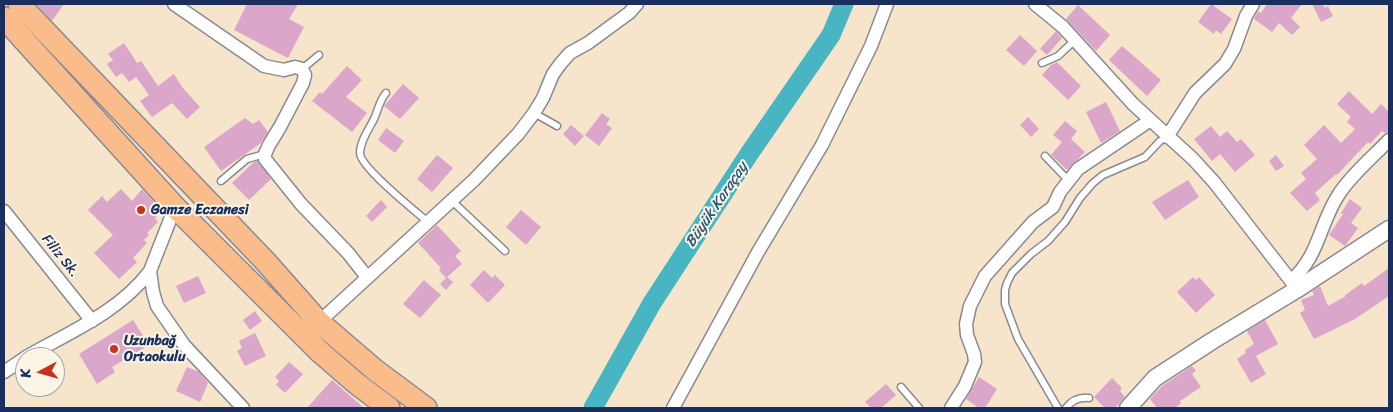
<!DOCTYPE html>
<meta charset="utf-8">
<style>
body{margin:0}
#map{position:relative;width:1393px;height:412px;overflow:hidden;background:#f6e4cb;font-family:Sriracha,sans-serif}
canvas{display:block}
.frame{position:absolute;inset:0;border:5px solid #1b2f5e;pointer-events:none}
.north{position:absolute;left:15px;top:347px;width:50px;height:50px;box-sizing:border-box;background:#fcf5e5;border:1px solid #a2a6af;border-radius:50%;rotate:264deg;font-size:14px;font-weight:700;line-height:20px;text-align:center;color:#1b2f5e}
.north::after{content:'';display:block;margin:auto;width:18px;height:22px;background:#c8321e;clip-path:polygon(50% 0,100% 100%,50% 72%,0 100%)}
</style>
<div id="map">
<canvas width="1393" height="412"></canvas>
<div class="frame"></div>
<div class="north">K</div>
</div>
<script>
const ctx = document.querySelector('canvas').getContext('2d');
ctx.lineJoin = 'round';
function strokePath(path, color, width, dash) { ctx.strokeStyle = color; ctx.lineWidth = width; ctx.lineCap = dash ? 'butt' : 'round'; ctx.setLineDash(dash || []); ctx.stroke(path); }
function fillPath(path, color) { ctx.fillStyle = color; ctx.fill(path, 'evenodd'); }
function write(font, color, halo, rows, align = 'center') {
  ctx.font = font + ' Sriracha,sans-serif'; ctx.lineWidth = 4; ctx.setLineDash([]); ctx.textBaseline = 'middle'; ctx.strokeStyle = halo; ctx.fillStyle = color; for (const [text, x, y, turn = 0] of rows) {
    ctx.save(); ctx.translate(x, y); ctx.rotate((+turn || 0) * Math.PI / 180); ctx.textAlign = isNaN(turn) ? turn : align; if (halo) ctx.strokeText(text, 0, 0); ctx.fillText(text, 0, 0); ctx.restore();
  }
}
strokePath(new Path2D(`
 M593,408L652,303L749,154L831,35L844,4`), '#48b6c2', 19);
fillPath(new Path2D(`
 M36,4H64L52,21Z
 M247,4H298L289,19L304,27L288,58L234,30Z
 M1211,4L1232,19L1221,34L1216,30L1214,34L1198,22Z
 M1267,4H1302L1291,18L1300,27L1292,35L1279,23L1272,32L1254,19L1258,11L1261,13Z
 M1312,4H1322L1325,8L1328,6L1333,16L1321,22Z
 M1078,5L1110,35L1096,51L1066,19Z
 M1056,31L1062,38L1047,55L1040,49Z
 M1020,35L1037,51L1024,66L1006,50Z
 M124,43L137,63L141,61L158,86L174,74L182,87L200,107L187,119L172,103L152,117L140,101L149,95L136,77L129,82L122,73L116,77L107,64L113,60L108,54Z
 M1122,46L1161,80L1147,96L1109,60Z
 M1057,62L1081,86L1068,100L1042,75L1051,65Z
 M347,66L362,80L346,97L367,113L352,132L312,101L320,92L322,94Z
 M403,84L419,98L400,119L384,106Z
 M1349,91L1372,114L1381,104L1389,112V132L1385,133L1382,131L1370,144L1368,142L1337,175L1336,174L1315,193L1320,200L1307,211L1290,193L1306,179L1301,173L1317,159L1304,145L1324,125L1341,143L1355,129L1347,122L1351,117L1337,104Z
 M1106,102L1120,131L1101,143L1086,112Z
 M602,113L610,119L606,124L612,128L599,146L585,135Z
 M1028,117L1039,129L1031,137L1020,125Z
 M245,118L253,124L259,120L268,132L261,143L221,171L204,147Z
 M1065,121L1077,131L1071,139L1085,152L1067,170L1051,155L1062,142L1053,135Z
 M571,125L584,136L575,146L563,134Z
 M1211,126L1220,137L1227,131L1237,142L1241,139L1255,155L1235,172L1220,154L1212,161L1194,139Z
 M386,128L404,141L395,153L378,140Z
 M437,155L453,168L432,192L417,179Z
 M1276,155L1284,166L1276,171L1269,161Z
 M258,161L271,179L249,200L232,183L254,162Z
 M1188,180L1199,197L1165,220L1152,202Z
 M121,189L132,201L142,189L160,209L156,213L158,215L155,218L158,222L147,233L149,235L144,240L147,243L133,258L137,262L119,279L94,253L113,235L88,210L102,196L107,202Z
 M1350,199L1362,208L1351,223L1358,228L1345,246L1329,235L1343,214L1341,213Z
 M381,200L387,207L372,222L366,216Z
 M521,210L541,227L526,245L506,227Z
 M437,225L461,251L455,256L462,264L447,277L453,282L446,290L440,284L446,278L439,270L441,268L418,243Z
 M1389,268V296L1355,319L1314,339L1300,313L1305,310L1301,300L1314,295L1312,291L1320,286L1328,306L1346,296L1345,295L1362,283L1364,286Z
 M484,270L492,278L495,275L505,285L488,303L470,285Z
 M198,276L206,293L184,303L176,286Z
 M1193,277L1196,280L1199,277L1215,295L1196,313L1177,292Z
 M424,280L441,295L420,318L403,304Z
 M255,311L262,321L250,330L243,320Z
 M133,320L149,345L112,367L115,372L97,384L79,354Z
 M1265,320L1278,344L1256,356L1266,374L1251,383L1237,359L1246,353L1245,350L1254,344L1247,331Z
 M255,333L266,356L245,366L237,351L242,348L239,341Z
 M289,362L303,374L285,393L276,385L279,381L275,377Z
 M1192,366L1196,371L1192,374L1201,387L1180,401L1181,403L1175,408H1157L1150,399L1162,386Z
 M187,367L199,372L208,383L200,402L176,391Z
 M979,377L997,389L985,408H979L966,399Z
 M1112,378L1122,388L1120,391L1125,397L1115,408H1105L1094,397Z
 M332,380L364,408H307Z
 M886,384L896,395L881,408H871L865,402Z`), '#daa6ca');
const service = new Path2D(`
 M1042,63L1058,56L1075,40
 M302,69L319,55
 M386,93C379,101 378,111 373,121C368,130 360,142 360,153C360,167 415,211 428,222
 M534,113L557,126
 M1045,156L1068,180
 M221,181L247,159L265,154
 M451,200L505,251
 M901,387L919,408
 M1058,408L1018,339L1005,304V290L1007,283L1012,273L1031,254L1048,241L1065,222L1080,198L1093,183L1103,175L1145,157L1160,141L1167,137
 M1066,408C1072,400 1079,397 1089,398`);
const minor = new Path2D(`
 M174,4L264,66L284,70L295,67L302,69L305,75L303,83L280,127L269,145L265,154V159L301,204L348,253L367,277
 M1035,4L1063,27L1133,104L1193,159L1214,182L1291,281L1296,290
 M1167,137L1195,93L1225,64L1234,49L1246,16L1253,4
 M175,207L150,271L153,292L157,306L184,345L243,408
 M4,211L92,321
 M1291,281C1320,255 1319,224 1339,194C1352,174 1373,157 1389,140
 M319,322L474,180L518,134L534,113L543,98L553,74L561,63L570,53L588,43L629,13L637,4
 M26,357C70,332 119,312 150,271
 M4,372L25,358
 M673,408L758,252L822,145L871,46L887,4
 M951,408L965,386L975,362L974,354L967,335L966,324L970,306L985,276L1033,222L1053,207L1060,192L1078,169L1149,121`);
const tertiary = new Path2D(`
 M1128,408L1155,378L1212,341L1296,290L1389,229`);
const trunk = new Path2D(`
 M19,4L265,261L319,322L375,370L426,408
 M4,18L175,207L320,352L357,384L389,408`);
strokePath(service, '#888a94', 9);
strokePath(minor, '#888a94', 15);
strokePath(tertiary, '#888a94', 19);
strokePath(trunk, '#888a94', 24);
strokePath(service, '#fff', 6);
strokePath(minor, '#fff', 12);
strokePath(tertiary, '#fff', 16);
strokePath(trunk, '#f9bc8a', 21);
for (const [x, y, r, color] of [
 [141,210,5,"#c8321e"],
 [114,349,5,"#c8321e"]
]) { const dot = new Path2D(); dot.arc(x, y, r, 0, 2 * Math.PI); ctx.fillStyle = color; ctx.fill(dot); strokePath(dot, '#fcf5e5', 2); }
write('bold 14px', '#1b2f5e', '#fcf5e5', [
 ["Gamze Eczanesi",151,210],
 ["Uzunbağ",124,341],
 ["Ortaokulu",124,357]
], 'left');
write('14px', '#1b2f5e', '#fcf5e5', [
 ["Filiz Sk.",60,256,51]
]);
write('italic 15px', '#28587c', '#fcf5e5', [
 ["Büyük Karaçay",717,205,-56]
]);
</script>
